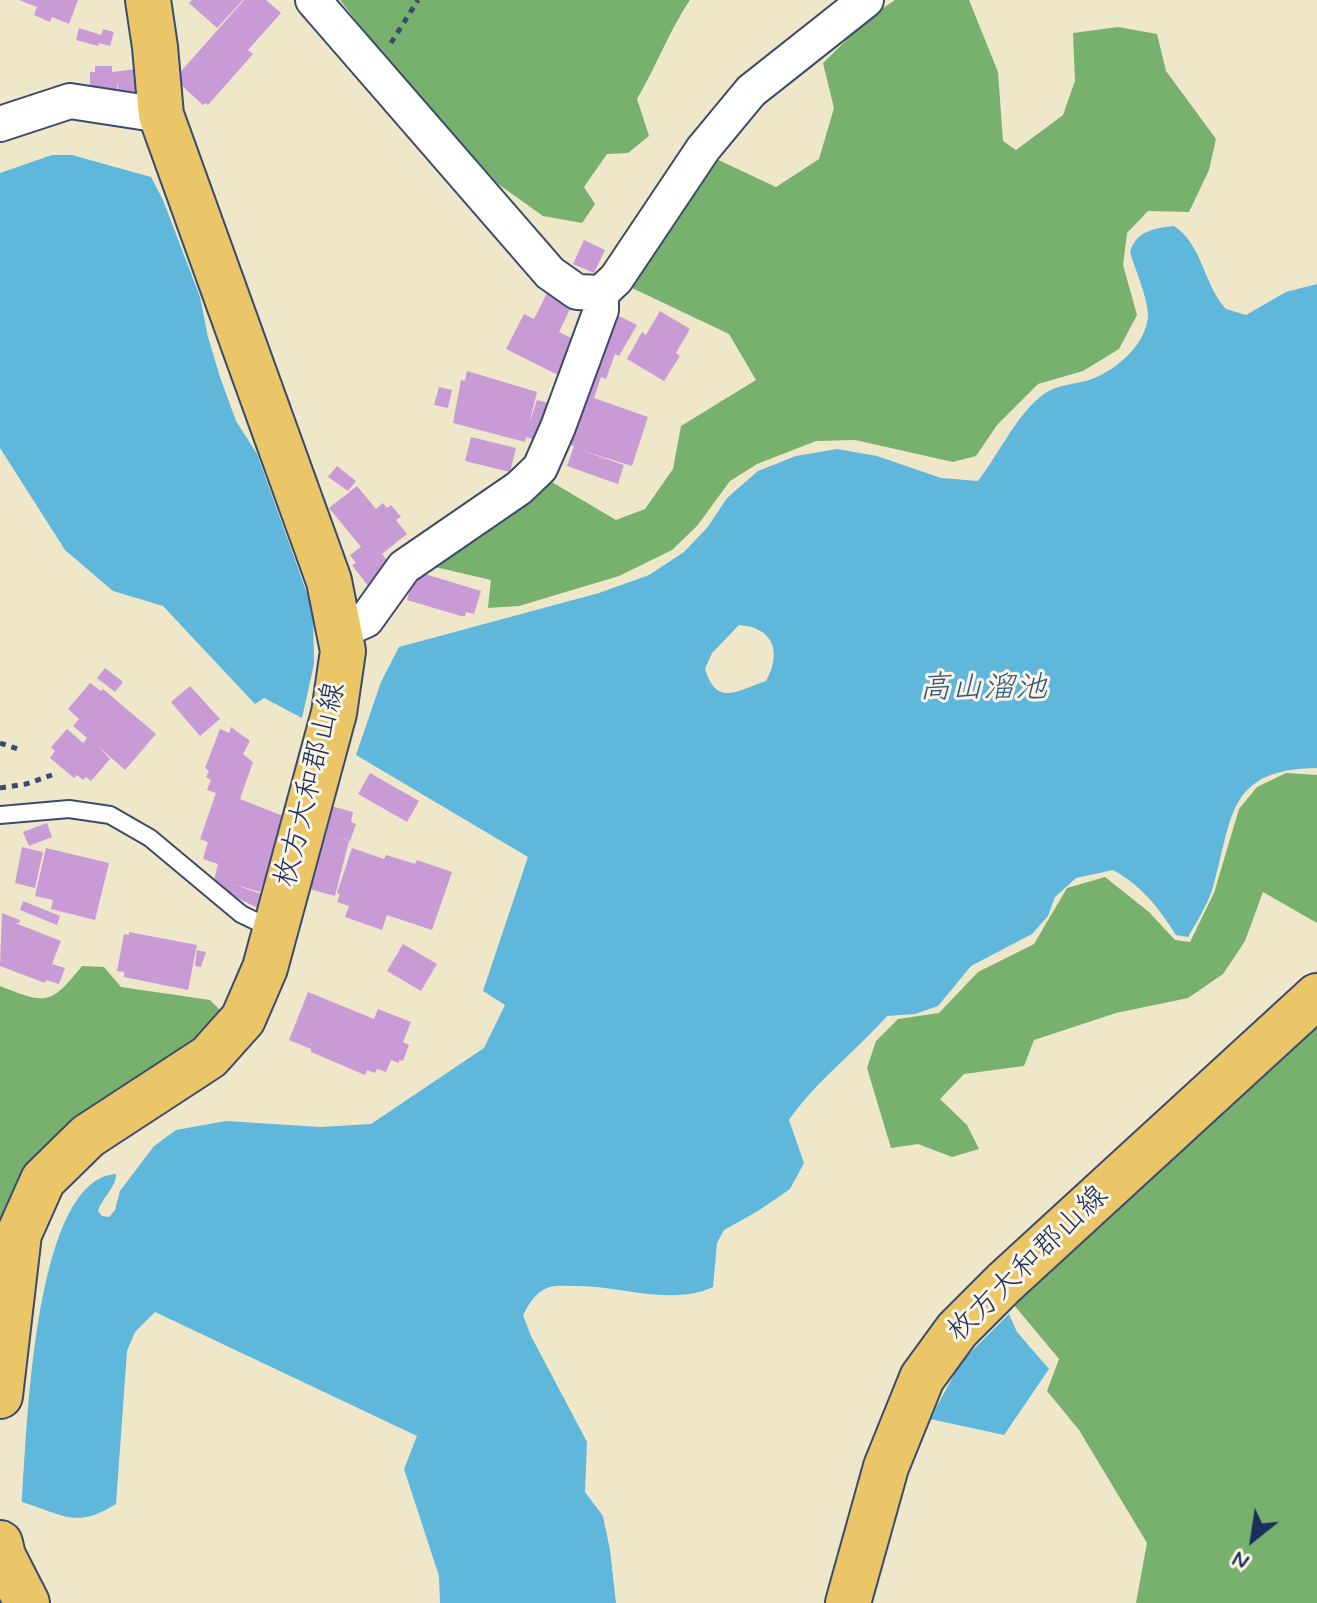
<!DOCTYPE html>
<meta charset="utf-8">
<style>
body{margin:0}
#map{position:relative;width:1317px;height:1603px;overflow:hidden;background:#efe7ca;font-family:Mynerve,sans-serif}
canvas{display:block}
.north{position:absolute;left:1213px;top:1499px;width:80px;height:80px;-webkit-text-stroke:6px #fcf5e5;paint-order:stroke;rotate:210deg;font-size:22px;font-weight:700;line-height:32px;text-align:center;color:#1b2f5e}
.north::after{content:'';display:block;margin:auto;width:28px;height:36px;background:#1b2f5e;clip-path:polygon(50% 0,100% 100%,50% 72%,0 100%)}
</style>
<div id="map">
<canvas width="1317" height="1603"></canvas>
<div class="north">N</div>
</div>
<script>
const ctx = document.querySelector('canvas').getContext('2d');
ctx.lineJoin = 'round';
function fillPath(path, color) { ctx.fillStyle = color; ctx.fill(path, 'evenodd'); }
function strokePath(path, color, width, dash) { ctx.strokeStyle = color; ctx.lineWidth = width; ctx.lineCap = dash ? 'butt' : 'round'; ctx.setLineDash(dash || []); ctx.stroke(path); }
function write(font, color, halo, rows, align = 'center') {
  ctx.font = font + ' Mynerve,"Klee One",sans-serif'; ctx.lineWidth = 6; ctx.setLineDash([]); ctx.textBaseline = 'middle'; ctx.strokeStyle = halo; ctx.fillStyle = color; for (const [text, x, y, turn = 0] of rows) {
    ctx.save(); ctx.translate(x, y); ctx.rotate((+turn || 0) * Math.PI / 180); ctx.textAlign = isNaN(turn) ? turn : align; if (halo) ctx.strokeText(text, 0, 0); ctx.fillText(text, 0, 0); ctx.restore();
  }
}
fillPath(new Path2D(`
 M340,0H690C669,31 656,67 637,99L649,136L628,153L607,154L584,187L595,204L582,223L543,216L498,184L388,61Z
 M895,0H969L998,72L1003,141L1016,150L1063,115L1075,81L1073,33L1118,27L1157,34L1166,71L1216,139L1209,170L1189,212L1148,211L1127,233L1123,265L1137,315L1119,349L1083,371L1038,384L997,425L976,456L953,462L855,440L816,441L757,464L730,481L697,526L672,550L619,576L519,606L488,608L491,580L422,564L545,478L616,520L645,509L673,469L681,426L756,380L729,334L630,287L710,156L776,187L819,159L834,108L823,63L870,17Z
 M1286,773L1317,775V923L1263,892L1245,941L1223,974L1188,998L1116,1013L1034,1040L1024,1066L964,1074L940,1099L967,1125L979,1149L952,1157L918,1144L891,1148L867,1068L876,1041L898,1019L939,1013L978,972L1034,944L1067,888L1105,877L1149,912L1175,940L1190,942L1214,893L1239,809L1257,787Z
 M82,966L104,967L121,987L210,1000L223,1013L0,1247V986C46,1004 50,1006 82,966Z
 M1317,970V1603H1136L1147,1543L1079,1430L1047,1391L1059,1359L1014,1305L1290,1046Z`), '#78b06e');
fillPath(new Path2D(`
 M52,155H72L151,177L163,200L200,297L208,337L220,377L236,421L257,454L313,610L314,664L302,718L264,698L255,704L163,606L113,591L65,550L0,448V173Z
 M1174,226C1203,245 1203,284 1226,309L1246,315L1286,292L1317,284V768C1226,769 1233,818 1213,887C1208,904 1197,921 1188,937L1176,935C1158,907 1142,886 1113,870L1076,878L1055,897L1048,916L1032,934L971,966L938,1006L915,1014L887,1016C855,1052 816,1081 789,1120L804,1163L790,1189L758,1211L724,1230L717,1243L713,1287C670,1307 618,1284 572,1286C564,1286 554,1285 547,1288C535,1293 529,1304 523,1315L531,1336L587,1442L585,1492L603,1516L610,1550L616,1603H440L439,1576L404,1469L417,1436L155,1312L135,1332L127,1351L116,1504C76,1529 64,1515 22,1502C27,1438 32,1179 116,1174C117,1186 102,1198 98,1211L102,1216L109,1217L115,1210L120,1191L154,1146L176,1130L226,1121L320,1127L371,1124L484,1048L505,1005L483,991L528,857L356,755L381,682L399,647L599,593L649,575L684,552L707,528L727,498L758,471L796,456L837,449L877,456L941,478L978,481C999,454 1014,419 1040,397C1054,385 1070,385 1086,381C1113,373 1145,347 1148,317C1149,301 1135,269 1130,252C1136,231 1155,228 1174,226ZM739,625C774,627 782,653 766,681C736,691 717,707 705,669L712,653Z
 M1009,1314L1017,1332L1049,1369L1004,1435L930,1419L961,1362Z`), '#5fb7dc');
fillPath(new Path2D(`
 M19,0H78L69,24L52,17L50,22L34,15L37,7Z
 M192,0H243L217,28L189,3Z
 M244,0H266L281,13L248,50L253,54L208,105L206,103L203,105L178,82L180,79L177,76Z
 M79,28L101,35L103,29L114,32L110,46L99,43L98,46L76,40Z
 M95,66H112V72L137,69L139,94L119,95L117,81V93H90V72H95Z
 M584,240L605,250L594,273L573,264Z
 M547,293L572,305L559,332L581,343L564,378L506,349L524,314L534,319Z
 M609,311L637,325L619,356L615,354L606,379L601,377L594,398L648,417L632,466L577,449L624,465L618,484L567,466L574,446L562,443Z
 M660,311L690,329L676,353L680,356L664,381L627,359L642,332L646,335Z
 M467,371L537,392L529,424L537,400L560,406L545,443L526,437L525,442L453,423L461,380L465,381Z
 M439,387L452,390L448,408L434,405Z
 M471,437L516,448L510,472L465,461Z
 M337,466L356,481L348,491L328,477Z
 M357,486L376,509L383,503L387,508L391,505L401,517L396,520L407,534L382,554L393,568L369,587L352,565L356,563L350,555L361,547L329,508Z
 M415,571L481,591L474,614L466,612L465,616H461L407,600Z
 M105,668L123,682L115,692L97,678Z
 M90,683L101,691L103,689L156,734L125,770L99,747L110,759L91,781L86,777L83,780L77,775L74,778L50,758L55,751L51,747L67,729L83,743L87,738L73,726L79,719L68,709Z
 M190,686L220,719L200,736L171,702Z
 M231,727L250,741L243,754L253,762L240,799L288,818L260,892L233,884L264,895L258,908L225,892L226,890L214,880L218,864L203,859L208,842L200,839L216,793L207,790L211,780L206,777L209,771L205,768L220,729L229,733Z
 M370,773L419,801L407,822L358,794Z
 M327,805L353,812L351,822L356,824L350,841L333,836L349,841L335,896L306,888Z
 M47,823L52,837L29,846L23,832Z
 M22,847L43,852L35,888L15,883Z
 M46,848L109,863L95,920L51,909L53,900L35,896Z
 M352,848L384,859L386,855L415,864L417,860L452,872L432,930L387,915L382,930L345,917L349,906L337,902L340,894L337,893Z
 M23,901L60,916L57,925L20,910Z
 M2,913L20,920L19,923H15L61,941L52,964L65,968L59,984L46,980L45,983L0,966Z
 M129,932L197,945L188,990L124,977V972L117,971L124,934L129,935Z
 M403,944L437,964L421,991L387,971Z
 M197,950L206,952L201,967L195,966Z
 M308,992L374,1019L378,1009L411,1022L403,1042L409,1045L403,1061L399,1060V1063L391,1060L386,1072L377,1069L375,1073L367,1070L365,1075L311,1052V1049L289,1040Z`), '#c89bd6');
const lane = new Path2D(`
 M0,815L69,809L110,815L150,838L241,914L274,930`);
const street = new Path2D(`
 M313,0L550,273L577,292L601,293L616,279L703,149L751,91L866,0
 M0,124L70,101L161,115
 M339,632L366,620L404,567L519,488L540,468L558,427L601,310V293`);
const primary = new Path2D(`
 M0,1396L19,1234L43,1180L88,1136L209,1057L243,1019L265,968L334,713L343,651L329,581L161,115L155,47L148,0
 M0,1543L3,1556L27,1603
 M848,1603L886,1467L922,1378L957,1330L1004,1283L1317,996`);
strokePath(lane, '#3b4b6e', 20);
strokePath(street, '#3b4b6e', 38);
strokePath(primary, '#3b4b6e', 48);
strokePath(new Path2D(`
 M391,43L418,0
 M0,743L18,749
 M0,788L26,784L52,775`), '#3b4b6e', 5, [6, 6]);
strokePath(lane, '#fff', 16);
strokePath(street, '#fff', 34);
strokePath(primary, '#eac669', 44);
write('30px', '#1b2f5e', '#fcf5e5', [
 ["枚方大和郡山線",312,785,-76],
 ["枚方大和郡山線",1029,1265,-44]
]);
write('italic 32px', '#2f5884', '#fcf5e5', [
 ["高山溜池",983,690]
]);
</script>
